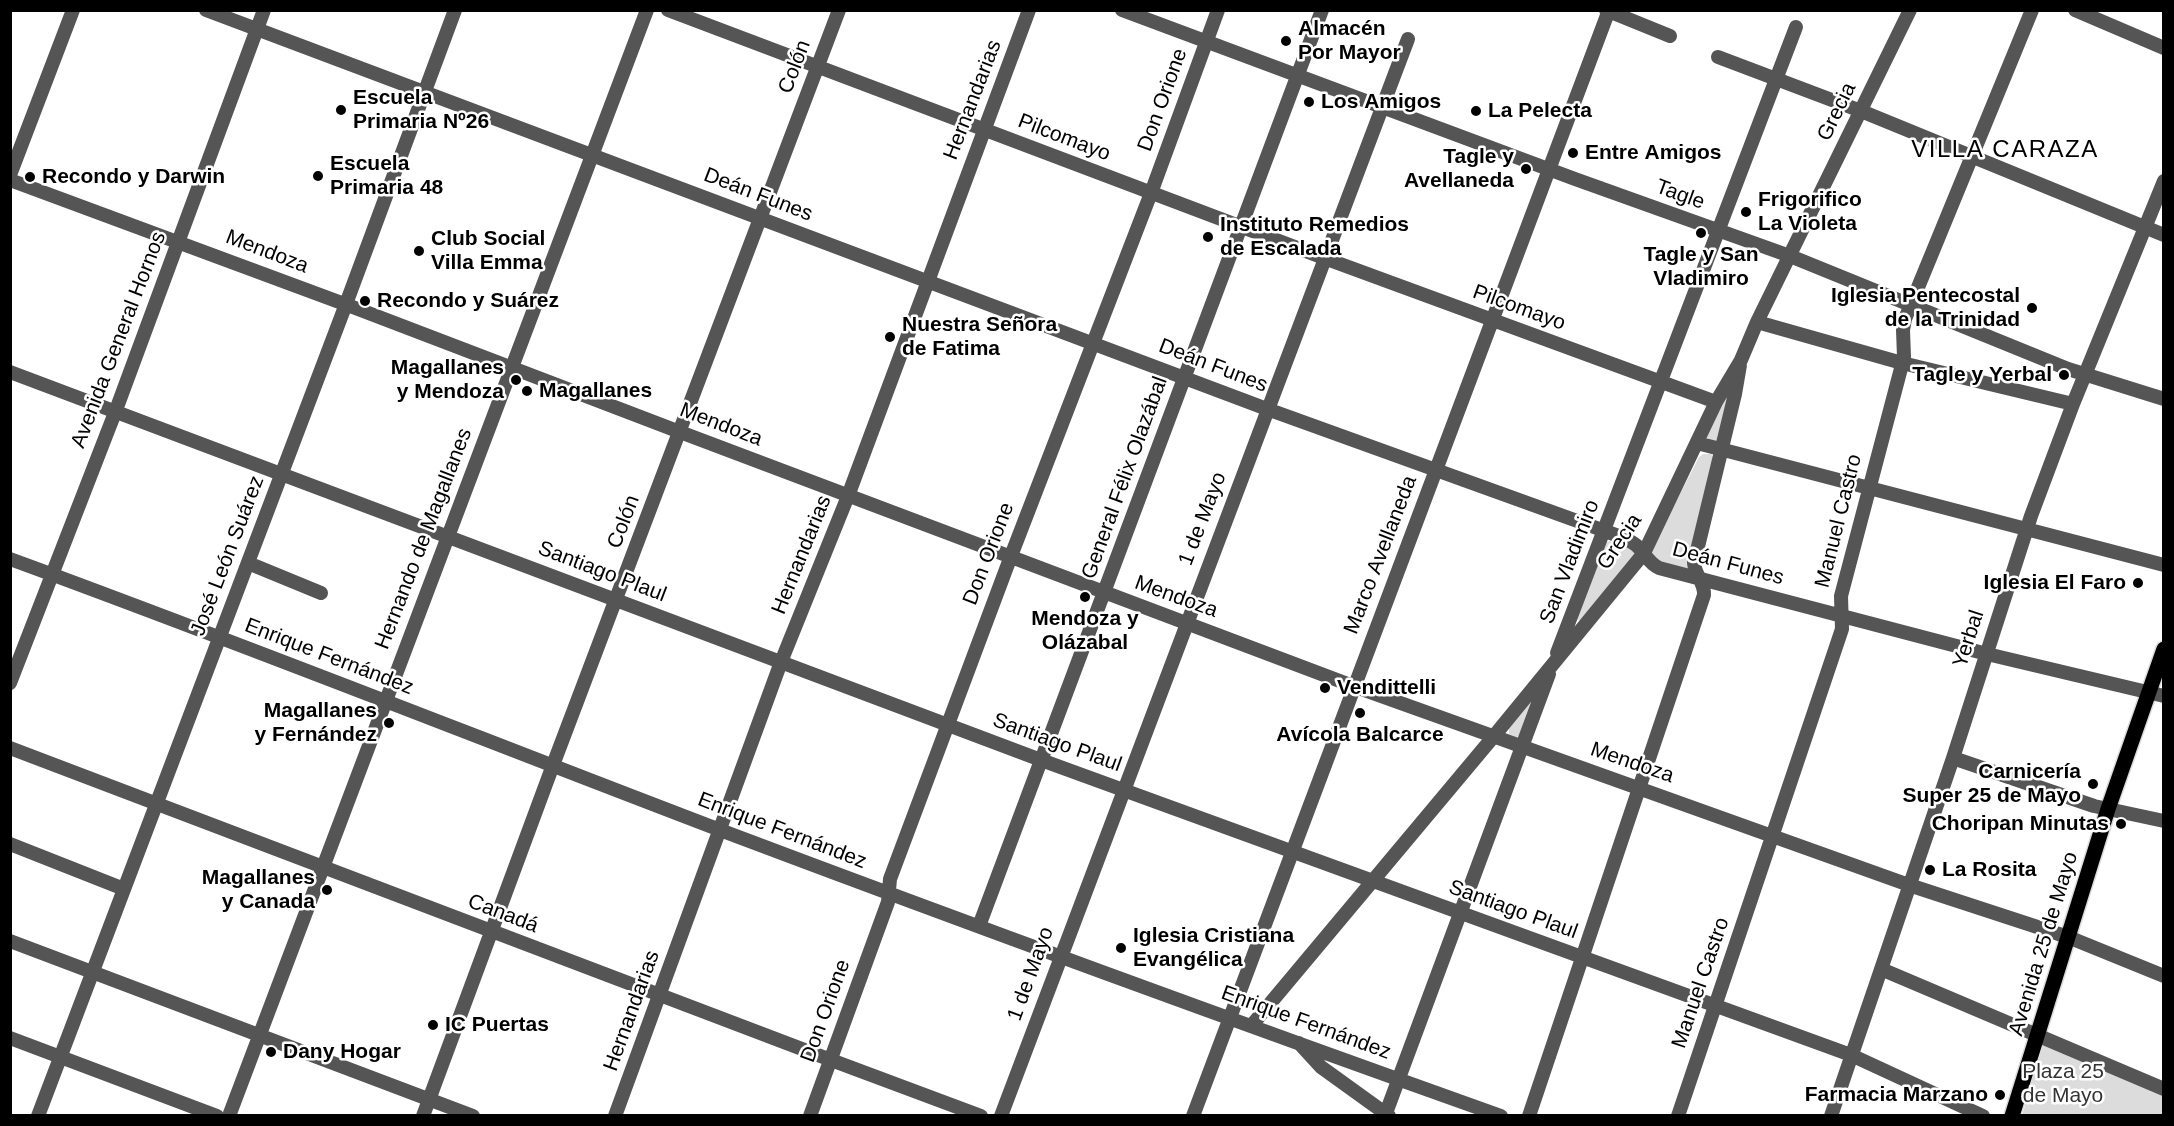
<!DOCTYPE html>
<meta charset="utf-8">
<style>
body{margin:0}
#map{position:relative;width:2174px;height:1126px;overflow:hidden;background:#fff;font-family:Helvetica,sans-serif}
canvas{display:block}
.frame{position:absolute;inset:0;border:12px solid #000;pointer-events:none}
</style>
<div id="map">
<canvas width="2174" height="1126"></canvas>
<div class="frame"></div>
</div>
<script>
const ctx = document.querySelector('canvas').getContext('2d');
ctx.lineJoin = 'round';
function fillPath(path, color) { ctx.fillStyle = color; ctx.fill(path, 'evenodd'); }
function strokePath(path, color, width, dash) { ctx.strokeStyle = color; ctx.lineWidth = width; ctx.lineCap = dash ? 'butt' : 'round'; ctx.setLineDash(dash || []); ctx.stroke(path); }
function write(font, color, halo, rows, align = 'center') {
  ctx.font = font + ' Helvetica,sans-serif'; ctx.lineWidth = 5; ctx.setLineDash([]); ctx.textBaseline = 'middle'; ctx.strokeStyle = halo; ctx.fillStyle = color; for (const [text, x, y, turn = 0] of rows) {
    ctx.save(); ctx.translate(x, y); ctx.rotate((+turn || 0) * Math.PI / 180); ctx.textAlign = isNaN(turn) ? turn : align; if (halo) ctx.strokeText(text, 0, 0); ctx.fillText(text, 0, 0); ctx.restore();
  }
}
fillPath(new Path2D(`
 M1723,394H1731L1720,441L1714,442L1706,437Z
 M1703,454H1711L1713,457L1690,568L1687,570L1656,562L1650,553L1699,457Z
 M1609,541L1632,549L1635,555L1580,621L1577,619L1604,544Z
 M1533,699L1521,736L1516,737L1509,734V728Z
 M2043,1042L2163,1095V1115L2022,1116Z`), '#dcdcdc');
const major = new Path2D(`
 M2012,1116L2108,809L2164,649`);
strokePath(major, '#dbdbdb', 18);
strokePath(new Path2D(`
 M206,10L1267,409L1605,531C1615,535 1627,538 1636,545C1645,553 1648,563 1659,568L1987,654L2164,696
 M668,10L1324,258L1716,402
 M1122,10L1575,179L1790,256L2068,369L2164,399
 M1606,10L1670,36
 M2075,10L2164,48
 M1718,57L1861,111L2164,235
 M10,175L73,10
 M10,180L358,309L680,432L1353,686L1909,885L2068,937L2164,976
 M1757,322L1902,363L2073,404
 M10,372L1041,760L1851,1055L1983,1116
 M1697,443L2164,565
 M10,559C248,646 484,740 720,830C980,928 1240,1023 1501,1116
 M248,563L321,593
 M1557,653L1796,27
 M10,683L116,410L264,10
 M10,748L831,1060L981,1116
 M1953,758L2094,806L2164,821
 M10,844L124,889
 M979,926L1322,10
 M10,941L473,1116
 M1881,969L2164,1089
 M1252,1025L1494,736L1644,553L1716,402L1741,360L1757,322L1910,10
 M10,1038L217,1116
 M1299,1043L1321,1067L1389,1116
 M1386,1113L1549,674
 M38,1116L346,304L455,10
 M229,1116L647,10
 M423,1116L553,765L839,10
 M615,1116L781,662L848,496L1029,10
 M810,1116L888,902L890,879L1011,556L1151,193L1218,10
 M1001,1116L1408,39
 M1193,1116L1609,10
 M1529,1116L1704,595C1705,583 1695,575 1694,563L1735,394L1740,365
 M1678,1116L1842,629L1841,596L1904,357L1903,330L1905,319L2032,10
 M1831,1116L1953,758L2031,516L2073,404L2164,181`), '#555', 14);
strokePath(major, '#000', 15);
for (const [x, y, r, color] of [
 [1286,41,6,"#000"],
 [1309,102,6,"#000"],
 [341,110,6,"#000"],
 [1476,111,6,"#000"],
 [1573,153,6,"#000"],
 [1526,169,6,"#000"],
 [318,176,6,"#000"],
 [30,177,6,"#000"],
 [1746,212,6,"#000"],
 [1701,233,6,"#000"],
 [1208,237,6,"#000"],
 [419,251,6,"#000"],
 [365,301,6,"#000"],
 [2032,308,6,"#000"],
 [890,337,6,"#000"],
 [2064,375,6,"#000"],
 [516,380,6,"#000"],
 [527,391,6,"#000"],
 [2138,583,6,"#000"],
 [1085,597,6,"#000"],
 [1325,688,6,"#000"],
 [1360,713,6,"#000"],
 [389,723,6,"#000"],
 [2093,784,6,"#000"],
 [2121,824,6,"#000"],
 [1930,870,6,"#000"],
 [327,890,6,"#000"],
 [1121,948,6,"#000"],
 [433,1025,6,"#000"],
 [271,1052,6,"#000"],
 [2000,1095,6,"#000"]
]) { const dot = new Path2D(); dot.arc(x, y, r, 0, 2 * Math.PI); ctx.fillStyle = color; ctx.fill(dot); strokePath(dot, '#fff', 2); }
write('bold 21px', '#000', '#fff', [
 ["Almacén",1298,29],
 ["Por Mayor",1298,53],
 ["Escuela",353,98],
 ["Primaria Nº26",353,122],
 ["Los Amigos",1321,102],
 ["La Pelecta",1488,111],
 ["Entre Amigos",1585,153],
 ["Tagle y",1514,157,"right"],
 ["Avellaneda",1514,181,"right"],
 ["Escuela",330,164],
 ["Primaria 48",330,188],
 ["Recondo y Darwin",42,177],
 ["Frigorifico",1758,200],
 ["La Violeta",1758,224],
 ["Instituto Remedios",1220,225],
 ["de Escalada",1220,249],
 ["Club Social",431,239],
 ["Villa Emma",431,263],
 ["Tagle y San",1701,255,"center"],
 ["Vladimiro",1701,279,"center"],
 ["Iglesia Pentecostal",2020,296,"right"],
 ["de la Trinidad",2020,320,"right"],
 ["Recondo y Suárez",377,301],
 ["Nuestra Señora",902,325],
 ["de Fatima",902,349],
 ["Magallanes",504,368,"right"],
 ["y Mendoza",504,392,"right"],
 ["Tagle y Yerbal",2052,375,"right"],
 ["Magallanes",539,391],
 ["Iglesia El Faro",2126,583,"right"],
 ["Mendoza y",1085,619,"center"],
 ["Olázabal",1085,643,"center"],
 ["Vendittelli",1337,688],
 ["Magallanes",377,711,"right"],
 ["y Fernández",377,735,"right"],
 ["Avícola Balcarce",1360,735,"center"],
 ["Carnicería",2081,772,"right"],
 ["Super 25 de Mayo",2081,796,"right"],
 ["Choripan Minutas",2109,824,"right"],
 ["La Rosita",1942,870],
 ["Magallanes",315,878,"right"],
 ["y Canada",315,902,"right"],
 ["Iglesia Cristiana",1133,936],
 ["Evangélica",1133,960],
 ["IC Puertas",445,1025],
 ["Dany Hogar",283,1052],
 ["Farmacia Marzano",1988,1095,"right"]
], 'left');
write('21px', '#000', '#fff', [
 ["Colón",795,67,-69],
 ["Hernandarias",973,100,-69],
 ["Don Orione",1163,100,-70],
 ["Grecia",1837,112,-64],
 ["Pilcomayo",1064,138,21],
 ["Deán Funes",758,195,21],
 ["Tagle",1680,195,20],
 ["Mendoza",267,252,21],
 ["Pilcomayo",1519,308,20],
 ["Avenida General Hornos",119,340,-69],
 ["Deán Funes",1213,366,21],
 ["Mendoza",721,425,21],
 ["General Félix Olazábal",1125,478,-70],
 ["1 de Mayo",1203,519,-69],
 ["Manuel Castro",1839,521,-76],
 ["Colón",624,522,-69],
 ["Hernando de Magallanes",424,539,-69],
 ["Grecia",1620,542,-56],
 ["Don Orione",989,554,-69],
 ["Hernandarias",802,555,-68],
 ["Marco Avellaneda",1381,555,-69],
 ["José León Suárez",228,556,-69],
 ["San Vladimiro",1570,562,-69],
 ["Deán Funes",1728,564,15],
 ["Santiago Plaul",602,572,21],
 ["Mendoza",1176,597,20],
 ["Yerbal",1969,639,-72],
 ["Enrique Fernández",329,657,21],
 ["Santiago Plaul",1057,743,20],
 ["Mendoza",1632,763,19],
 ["Enrique Fernández",782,831,21],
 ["Santiago Plaul",1513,910,20],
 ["Canadá",503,914,21],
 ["Avenida 25 de Mayo",2044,944,-73],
 ["1 de Mayo",1031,974,-70],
 ["Manuel Castro",1701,983,-71],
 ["Hernandarias",632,1011,-70],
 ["Don Orione",826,1011,-70],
 ["Enrique Fernández",1306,1023,20]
]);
write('21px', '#333', '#fff', [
 ["Plaza 25",2063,1072],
 ["de Mayo",2063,1096]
]);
ctx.letterSpacing = '1.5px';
write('24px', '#000', '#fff', [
 ["VILLA CARAZA",2005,150]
]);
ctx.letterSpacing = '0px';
</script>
